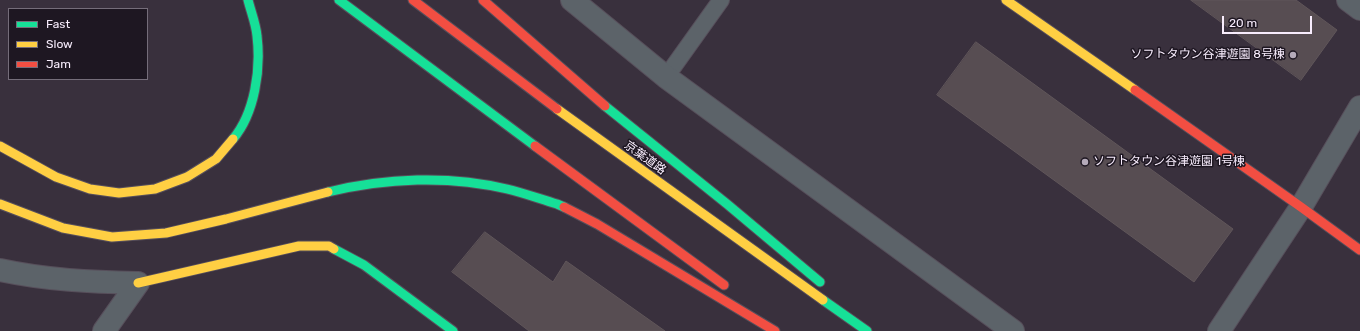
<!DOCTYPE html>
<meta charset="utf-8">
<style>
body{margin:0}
#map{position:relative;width:1360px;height:331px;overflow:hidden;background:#39303d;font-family:Rubik,sans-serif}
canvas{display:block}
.legend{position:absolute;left:8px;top:8px;width:140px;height:72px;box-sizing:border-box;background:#1e1722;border:1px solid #756d7a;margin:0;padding:5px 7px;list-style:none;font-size:12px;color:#f8edfd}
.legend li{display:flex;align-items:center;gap:8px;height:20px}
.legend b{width:20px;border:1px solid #756d7a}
.scale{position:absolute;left:1222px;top:16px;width:90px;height:18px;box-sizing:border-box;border:2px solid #f8edfd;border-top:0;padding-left:5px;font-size:12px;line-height:14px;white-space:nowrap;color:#f8edfd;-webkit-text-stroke:3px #1e1722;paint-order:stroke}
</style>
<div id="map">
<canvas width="1360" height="331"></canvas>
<ul class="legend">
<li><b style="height:5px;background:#16e098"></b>Fast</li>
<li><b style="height:5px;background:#ffcf43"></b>Slow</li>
<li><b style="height:5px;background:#f24e42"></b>Jam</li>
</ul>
<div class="scale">20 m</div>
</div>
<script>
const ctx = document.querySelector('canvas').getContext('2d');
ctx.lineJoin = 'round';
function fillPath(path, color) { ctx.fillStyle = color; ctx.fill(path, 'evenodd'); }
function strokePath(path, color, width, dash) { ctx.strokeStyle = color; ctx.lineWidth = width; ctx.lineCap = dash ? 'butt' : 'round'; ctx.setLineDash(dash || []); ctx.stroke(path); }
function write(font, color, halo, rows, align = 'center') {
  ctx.font = font + ' Rubik,"Noto Sans JP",sans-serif'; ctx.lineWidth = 3; ctx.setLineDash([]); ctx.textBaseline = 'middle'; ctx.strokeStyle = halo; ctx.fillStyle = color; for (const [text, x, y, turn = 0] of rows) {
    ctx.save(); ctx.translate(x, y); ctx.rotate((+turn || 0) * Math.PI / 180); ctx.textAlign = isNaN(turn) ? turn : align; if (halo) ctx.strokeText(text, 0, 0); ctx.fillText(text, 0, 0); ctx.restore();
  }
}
const building = new Path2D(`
 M1191,0H1296L1337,30L1301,80Z
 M976,42L1233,229L1194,282L937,95Z
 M485,232L553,282L566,261L665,331H529L452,272Z`);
fillPath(building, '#574d52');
strokePath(building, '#60565a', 1);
const lane = new Path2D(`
 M666,77L721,0`);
const street = new Path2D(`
 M572,0L666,77L1013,331
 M1348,0L1360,9
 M0,270C46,280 92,282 138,283
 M104,331L138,283
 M1219,331L1301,207L1360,107`);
const fast = new Path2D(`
 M339,0L535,146
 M605,106L727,204L820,282
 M233,139C255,113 261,69 257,36C256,24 251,12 248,0
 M328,192C385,178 449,175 507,189C524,193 540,199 557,204L564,207
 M334,249L364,265L453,331
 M823,300L867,331`);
const slow = new Path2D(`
 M1006,0L1135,90
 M557,109L823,300
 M0,146L56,177L90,189L119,193L155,189L187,177L216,159L233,139
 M0,204L63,228L112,237L166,233L226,219L328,192
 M138,283L299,246H329L334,249`);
const jam = new Path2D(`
 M413,0L557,109
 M483,0L605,106
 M1135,90L1301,207L1360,250
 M535,146L724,285
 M564,207L597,224L775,331`);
strokePath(lane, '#574f5b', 18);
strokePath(street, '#574f5b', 24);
strokePath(fast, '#574f5b', 11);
strokePath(slow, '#574f5b', 11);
strokePath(jam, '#574f5b', 11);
strokePath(lane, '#5c6369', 16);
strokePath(street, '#5c6369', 22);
strokePath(fast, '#16e098', 9);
strokePath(slow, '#ffcf43', 9);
strokePath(jam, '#f24e42', 9);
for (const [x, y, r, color] of [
 [1293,55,4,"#b5abba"],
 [1085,162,4,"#b5abba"]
]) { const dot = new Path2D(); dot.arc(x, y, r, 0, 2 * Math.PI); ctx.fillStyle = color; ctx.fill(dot); strokePath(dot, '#1e1722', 1.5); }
write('12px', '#f8edfd', '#1e1722', [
 ["ソフトタウン谷津遊園 8号棟",1285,55],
 ["ソフトタウン谷津遊園 1号棟",1093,162,"left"]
], 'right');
write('12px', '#f8edfd', '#1e1722', [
 ["京葉道路",645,158,36]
]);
</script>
